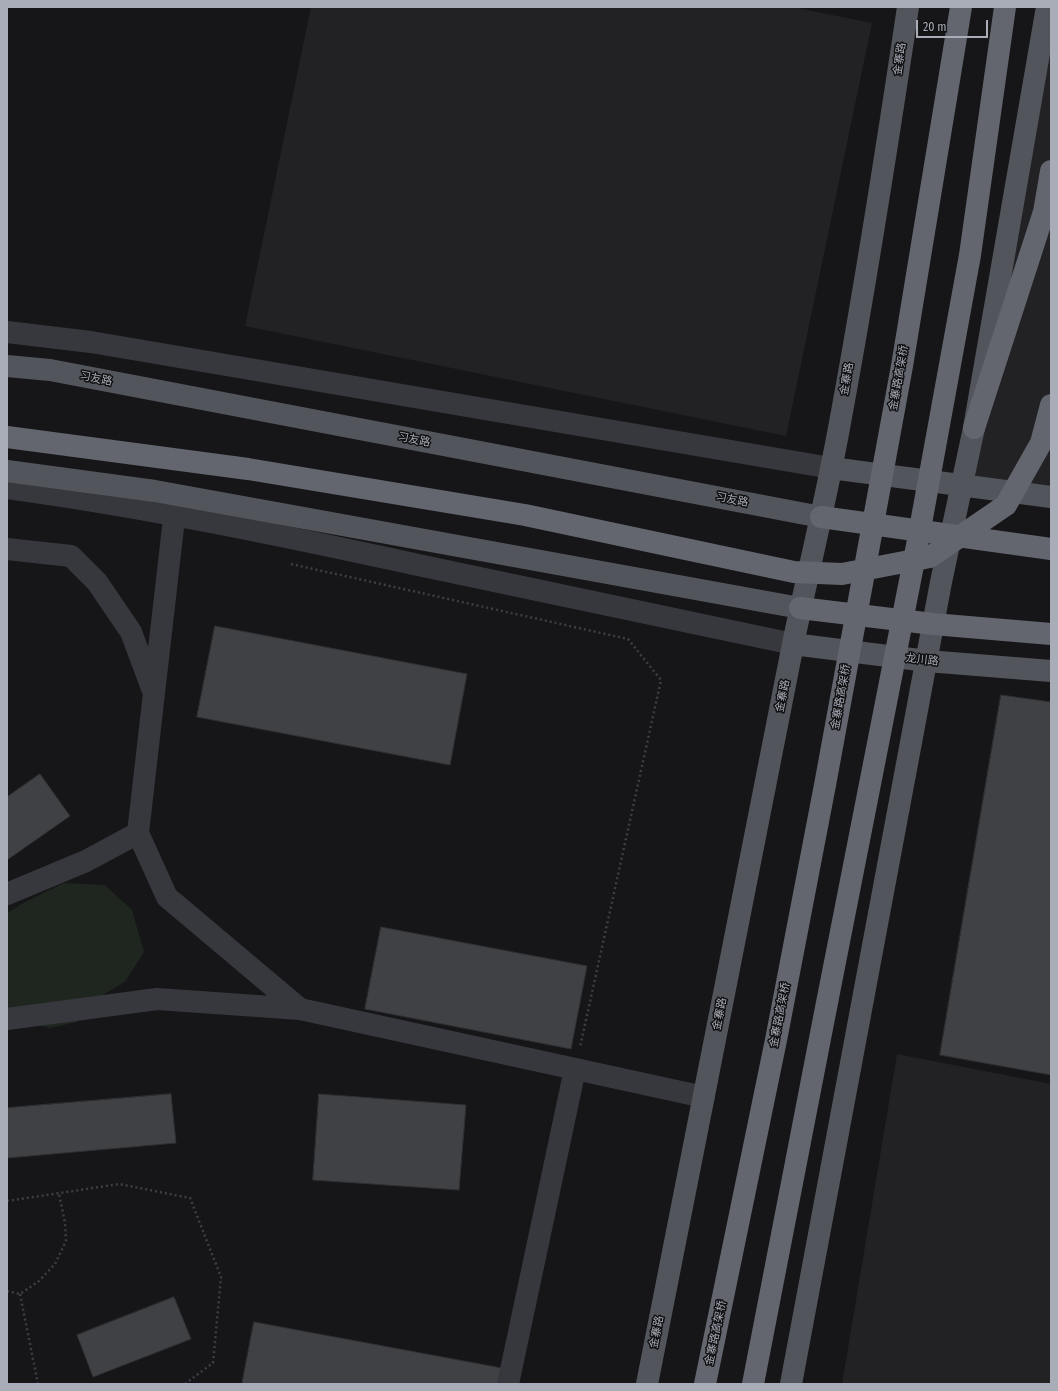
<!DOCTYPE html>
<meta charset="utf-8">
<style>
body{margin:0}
#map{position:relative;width:1058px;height:1391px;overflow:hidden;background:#161618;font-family:"Fira Sans Condensed",sans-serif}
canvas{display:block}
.frame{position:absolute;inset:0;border:8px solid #a8adb8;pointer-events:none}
.scale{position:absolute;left:916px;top:20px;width:72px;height:18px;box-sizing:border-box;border:2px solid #a8adb8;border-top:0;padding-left:5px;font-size:12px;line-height:14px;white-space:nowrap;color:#a8adb8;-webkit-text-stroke:3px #111113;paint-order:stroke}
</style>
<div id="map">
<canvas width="1058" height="1391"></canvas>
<div class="frame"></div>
<div class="scale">20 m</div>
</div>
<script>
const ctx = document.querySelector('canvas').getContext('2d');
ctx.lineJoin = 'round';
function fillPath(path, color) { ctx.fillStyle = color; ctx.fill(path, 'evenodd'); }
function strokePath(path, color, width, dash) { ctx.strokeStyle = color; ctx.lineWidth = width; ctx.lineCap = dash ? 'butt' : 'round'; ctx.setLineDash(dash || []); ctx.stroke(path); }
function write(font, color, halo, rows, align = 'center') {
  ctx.font = font + ' "Fira Sans Condensed","Noto Sans SC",sans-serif'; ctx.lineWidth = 3; ctx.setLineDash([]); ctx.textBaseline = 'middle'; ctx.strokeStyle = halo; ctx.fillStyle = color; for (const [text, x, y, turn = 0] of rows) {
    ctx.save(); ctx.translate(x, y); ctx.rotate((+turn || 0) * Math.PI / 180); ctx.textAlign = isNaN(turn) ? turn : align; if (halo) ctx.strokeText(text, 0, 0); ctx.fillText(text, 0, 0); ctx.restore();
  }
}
fillPath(new Path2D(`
 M311,7H792L872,23L786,436L245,326Z
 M1051,7V497L962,485Z
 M897,1054L1051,1084V1384H842Z`), '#222225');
fillPath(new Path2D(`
 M64,883L105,885L132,910L144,952L125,982L104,994L98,1005L77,1022L50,1028L30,1023L7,1009V913L25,902Z`), '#1e261f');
const building = new Path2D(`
 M215,626L467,674L450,765L197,717Z
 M1001,695L1051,702V1075L940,1055Z
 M40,774L70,816L7,860V797Z
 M381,927L587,966L571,1049L365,1009Z
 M171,1094L176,1143L7,1158V1108Z
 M319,1094L466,1105L459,1190L313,1180Z
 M174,1297L191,1339L93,1377L77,1335Z
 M254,1322L507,1369L504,1384H242Z`);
fillPath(building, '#404145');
strokePath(building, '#303034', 1);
strokePath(new Path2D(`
 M291,564L628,639L661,680L580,1047
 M7,1201L119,1184L190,1198L221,1277L213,1363L185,1384
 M7,1291L20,1294L39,1281L55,1264L66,1241L65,1223L59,1194
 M20,1294L38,1384`), '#3d3f44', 2.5, [2, 3]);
strokePath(new Path2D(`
 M7,332L91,342L831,468
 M7,488C147,507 285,536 423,566C546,592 669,618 793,644
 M7,549L71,556L97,582L131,632L153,691
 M138,833L167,897L300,1009
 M7,894L86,861L138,833L176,501
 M7,1019L157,999L300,1009L704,1097
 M508,1384L575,1069`), '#37383d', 22);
strokePath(new Path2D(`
 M7,366L50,370L821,517
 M831,468L1051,497
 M7,471L155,491L800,608
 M793,644L927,661L1051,671
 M647,1384L793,644C808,572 826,500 839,428C865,288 887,148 908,7
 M791,1384L941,582L974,428L1047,7`), '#53555c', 22);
strokePath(new Path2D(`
 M974,428L1044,212L1051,171
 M821,517L1051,549
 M800,608L933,624L1051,634`), '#63666e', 22);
strokePath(new Path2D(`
 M7,437L248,469L525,515L794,572L842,574L930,557L1006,505L1041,443L1051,405
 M705,1384L776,1040L825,785L902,366L961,7
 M753,1384L824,1018L918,540L970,255L1005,7`), '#63666e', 22);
write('11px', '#a8adb8', '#111113', [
 ["金寨路",900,59,-82],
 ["金寨路高架桥",899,378,-80],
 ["习友路",96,379,11],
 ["金寨路",847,379,-80],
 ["习友路",414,440,11],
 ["习友路",732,500,11],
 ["龙川路",922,660,6],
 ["金寨路",783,696,-79],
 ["金寨路高架桥",841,697,-80],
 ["金寨路",720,1014,-79],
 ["金寨路高架桥",780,1015,-79],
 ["金寨路",657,1332,-79],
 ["金寨路高架桥",716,1333,-78]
]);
</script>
